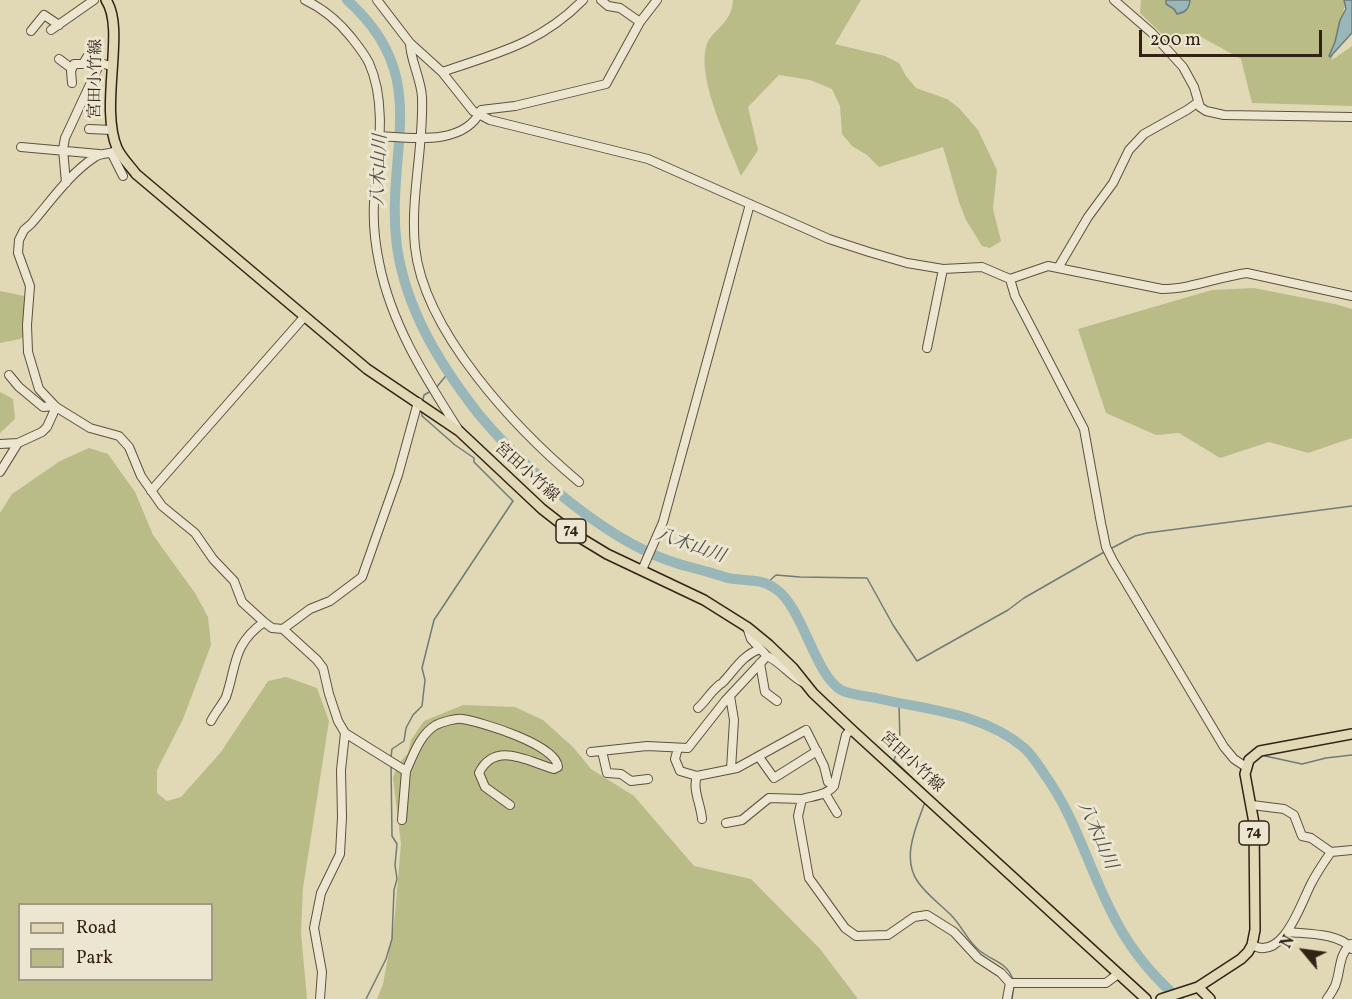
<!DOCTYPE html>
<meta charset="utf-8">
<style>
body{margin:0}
#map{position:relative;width:1352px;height:999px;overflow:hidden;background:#e1d8b6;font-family:Vollkorn,serif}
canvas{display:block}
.legend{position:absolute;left:18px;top:903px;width:195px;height:78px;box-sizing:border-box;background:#ece6d0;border:2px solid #a29886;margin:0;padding:8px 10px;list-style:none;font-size:18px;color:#322216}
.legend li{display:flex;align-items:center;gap:12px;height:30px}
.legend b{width:30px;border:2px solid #a29886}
.north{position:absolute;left:1274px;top:921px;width:60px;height:60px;-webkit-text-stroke:4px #ece6d0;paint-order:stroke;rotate:299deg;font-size:16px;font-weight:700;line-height:24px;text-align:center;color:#322216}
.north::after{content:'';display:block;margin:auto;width:21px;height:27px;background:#322216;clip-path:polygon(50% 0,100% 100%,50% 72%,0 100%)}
.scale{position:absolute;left:1139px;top:30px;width:183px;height:27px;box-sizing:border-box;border:3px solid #322216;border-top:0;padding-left:8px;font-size:18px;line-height:21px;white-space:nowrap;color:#322216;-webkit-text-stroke:4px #ece6d0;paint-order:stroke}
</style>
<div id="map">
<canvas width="1352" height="999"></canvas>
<ul class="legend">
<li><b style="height:8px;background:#e1d8b6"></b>Road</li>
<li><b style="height:16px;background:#babc88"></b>Park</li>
</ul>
<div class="north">N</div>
<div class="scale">200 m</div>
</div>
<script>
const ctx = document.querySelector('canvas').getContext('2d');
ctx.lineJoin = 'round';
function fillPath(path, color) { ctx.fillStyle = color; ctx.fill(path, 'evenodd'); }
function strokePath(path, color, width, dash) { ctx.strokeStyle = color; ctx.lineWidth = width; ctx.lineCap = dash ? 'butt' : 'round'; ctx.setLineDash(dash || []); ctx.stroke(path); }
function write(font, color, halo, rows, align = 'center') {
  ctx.font = font + ' Vollkorn,"Noto Serif JP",serif'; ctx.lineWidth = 6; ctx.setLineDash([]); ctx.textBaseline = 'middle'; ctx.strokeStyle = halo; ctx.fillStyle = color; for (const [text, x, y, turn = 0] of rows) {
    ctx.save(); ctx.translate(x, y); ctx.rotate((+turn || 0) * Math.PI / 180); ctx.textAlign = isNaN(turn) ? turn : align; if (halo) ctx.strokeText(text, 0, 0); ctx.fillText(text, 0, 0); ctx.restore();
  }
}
fillPath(new Path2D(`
 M733,0H861L835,44L885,56L899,63L906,76L916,88L947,99L959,108L978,130L997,170L993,209L1001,241L990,248L982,246L966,220L959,202L943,147L879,167L867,155L852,146L842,134L840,106L832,89L810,80L779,75L748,107L758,150L741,176C729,144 697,80 706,47C710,30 732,25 733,0Z
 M1141,0H1346L1332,60L1352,46V106L1252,103L1241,59L1194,33L1164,36L1140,13Z
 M1254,288L1335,304L1352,309V438L1308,453L1269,442L1220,458L1179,433L1156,435L1106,413L1078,329L1212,290Z
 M0,291L24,296L32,310L30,333L20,339L0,343Z
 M0,392L13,399L15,419L0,433Z
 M89,448L108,454L135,492L153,535L195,593L208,617L211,645L183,719L157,770V793L167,801L181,797L221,752L268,681L286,677L317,688L329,721L303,888L301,932L307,999H0V513L12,494L60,461ZM20,904H212V980H20Z
 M463,705L515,707L543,720L573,747L591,769L634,796L694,866L751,879L820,949L858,999H377L383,984L394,925L401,844L393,778L397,766L408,753L411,740L424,721Z`), '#babc88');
const water = new Path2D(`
 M1166,0H1190C1189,9 1186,12 1177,14L1174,9L1166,4Z
 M1344,0H1352V33L1330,57L1329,56L1335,42L1340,20L1346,9Z`);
fillPath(water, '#99b7b9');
strokePath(water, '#707b78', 1.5);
strokePath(new Path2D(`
 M435,389L449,372
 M423,400L424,395L431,391
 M1110,549L1135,536L1147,533L1352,506
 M766,584L776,575L800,577L867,578L893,625L917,661L1008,610L1024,598L1106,551
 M899,703L900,744L894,760L927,792
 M1265,756L1302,764L1326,758L1352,755
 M391,757L392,749L404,741L406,728L413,715L422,706L425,680L422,668L434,620L513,501L474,462V458L455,445L422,416V411
 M925,802C916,827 901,858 918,882C927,895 940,904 951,915C962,926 968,942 980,951C993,961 1008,963 1013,980
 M366,999L386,959L392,939L394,890L397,879L395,865L397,844L392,836L391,765
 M1012,999L1014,985`), '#707b78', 1.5);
strokePath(new Path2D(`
 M347,0C435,78 384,151 397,247C406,309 439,363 477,412C521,466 601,536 667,560C680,565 694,568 708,572C717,574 726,579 735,579C751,581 762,579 776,589C803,608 815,675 841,690C851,695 865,696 876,698C926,710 981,712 1023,747C1032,754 1038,765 1045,775C1075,817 1087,863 1110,909C1126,943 1151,975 1179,999`), '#99b7b9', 10);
const minor = new Path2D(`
 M305,0C324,9 338,21 351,37C357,45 364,53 369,63C388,105 377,158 374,203C373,222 375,243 379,262C391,324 425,377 458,429
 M377,0L410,43L442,72L473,111L490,120L648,159L829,239L869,252L907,263L943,269L982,267L1010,279L1048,266L1162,289C1191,289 1218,277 1247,273L1352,296
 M601,0L608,6L620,8L640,22
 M1114,0L1152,33L1183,67L1194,87L1200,107L1206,111L1224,115L1352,117
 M51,30L94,0
 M31,31L44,15L59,25
 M410,43C410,59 421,79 422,97C424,147 410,197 415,247C424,332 516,429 579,482
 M59,59L71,68
 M442,72C498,53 541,43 583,0
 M72,83L71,71L74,64H83L87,57L100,63
 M89,129L112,130
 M380,136C412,138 465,146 481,110L515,106L606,84L640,22L657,0
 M21,147L99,154
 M118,150C110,155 102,152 95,157C69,174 51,201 31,224L24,230L19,240L18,253L30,286L27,325L28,352L39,389L56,407L90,428L119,436L129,447L141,476L162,506L195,533L213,559L234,581L242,602L264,622L272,628L283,629L317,660L323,668L329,694L338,721L345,733L406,771C413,756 420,734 436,725C442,722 456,718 462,719C482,722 557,745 558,767L554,769C529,762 495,740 479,773L485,787L510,805
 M112,154L123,176
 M66,183L63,149L65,138L100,63L111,66
 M1058,268L1088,217L1113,183L1129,150L1144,134L1187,110L1197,103
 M1010,279L1015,296L1084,429L1101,523L1106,547L1113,561L1224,747L1234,759L1246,767
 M927,348L943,269
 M9,375L19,387L43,407L55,406
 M0,444L18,443
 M0,472L18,443L42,432L47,427L56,407
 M151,491L305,316
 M642,570L663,522L750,204
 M283,629L310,609L330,601L362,577L398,475L418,402
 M767,656C781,662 790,676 804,683
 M760,663L765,692L777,701
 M730,696L734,720L731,769
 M698,708C705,702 710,693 717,687C723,681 719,687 724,681C736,668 743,655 760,649
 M211,721C215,713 222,705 226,697C237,665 232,645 264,622
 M851,729L846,735L834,786C827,795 813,796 802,799L798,816L809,878L845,928L856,936L888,935L914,917L927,915L954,932L978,958L1001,973L1010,983H1106L1118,974
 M678,748L675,759L680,771L697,776L737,768L806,730L824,766L828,782L834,786
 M602,751L607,773L621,774L631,781L648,779
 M591,752L647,746L688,748L725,701L767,656L751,639L747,627
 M759,757L774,778L817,751
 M697,776C692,789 701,805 702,819
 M825,793L837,813
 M1252,805L1284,809L1294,815L1302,836L1311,838L1331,852
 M402,820L406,771
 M726,823L742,820L769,798L802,799
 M1289,932C1308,934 1339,933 1352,949
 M1252,945C1283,962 1301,903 1311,884C1317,872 1324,862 1331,852L1352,850
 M320,999L322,972L314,928L321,893L340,854L342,817L341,770L345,733
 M1007,999L1010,983
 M1327,999C1330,995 1333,990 1335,986C1341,971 1338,955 1351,944`);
const major = new Path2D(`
 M106,0C126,29 99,105 117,148C121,157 130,166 136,174L367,369L459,431L542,509L574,534L607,554L704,600L747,627L769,645L793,668L813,693L851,729L1146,999
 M1198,987L1210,999
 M1161,999L1198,987L1241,959L1248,952L1252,945L1255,930L1254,823L1245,774L1249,760L1260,751L1352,734`);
strokePath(minor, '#5e503e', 10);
strokePath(major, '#322216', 12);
strokePath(minor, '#ece6d0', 8);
strokePath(major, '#e1d8b6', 9);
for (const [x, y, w] of [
 [571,531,30],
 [1254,833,30]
]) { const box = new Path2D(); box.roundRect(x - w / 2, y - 12, w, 24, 4.5); ctx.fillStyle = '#ece6d0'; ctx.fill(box); strokePath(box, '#322216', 1.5); }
write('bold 15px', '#322216', null, [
 ["74",571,531],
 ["74",1254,833]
]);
write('16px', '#322216', '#ece6d0', [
 ["宮田小竹線",97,79,-89],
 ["宮田小竹線",526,473,42],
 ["宮田小竹線",911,763,43]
]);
write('italic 18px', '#514f47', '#ece6d0', [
 ["八木山川",381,170,-88],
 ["八木山川",690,547,19],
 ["八木山川",1096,836,66]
]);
</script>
